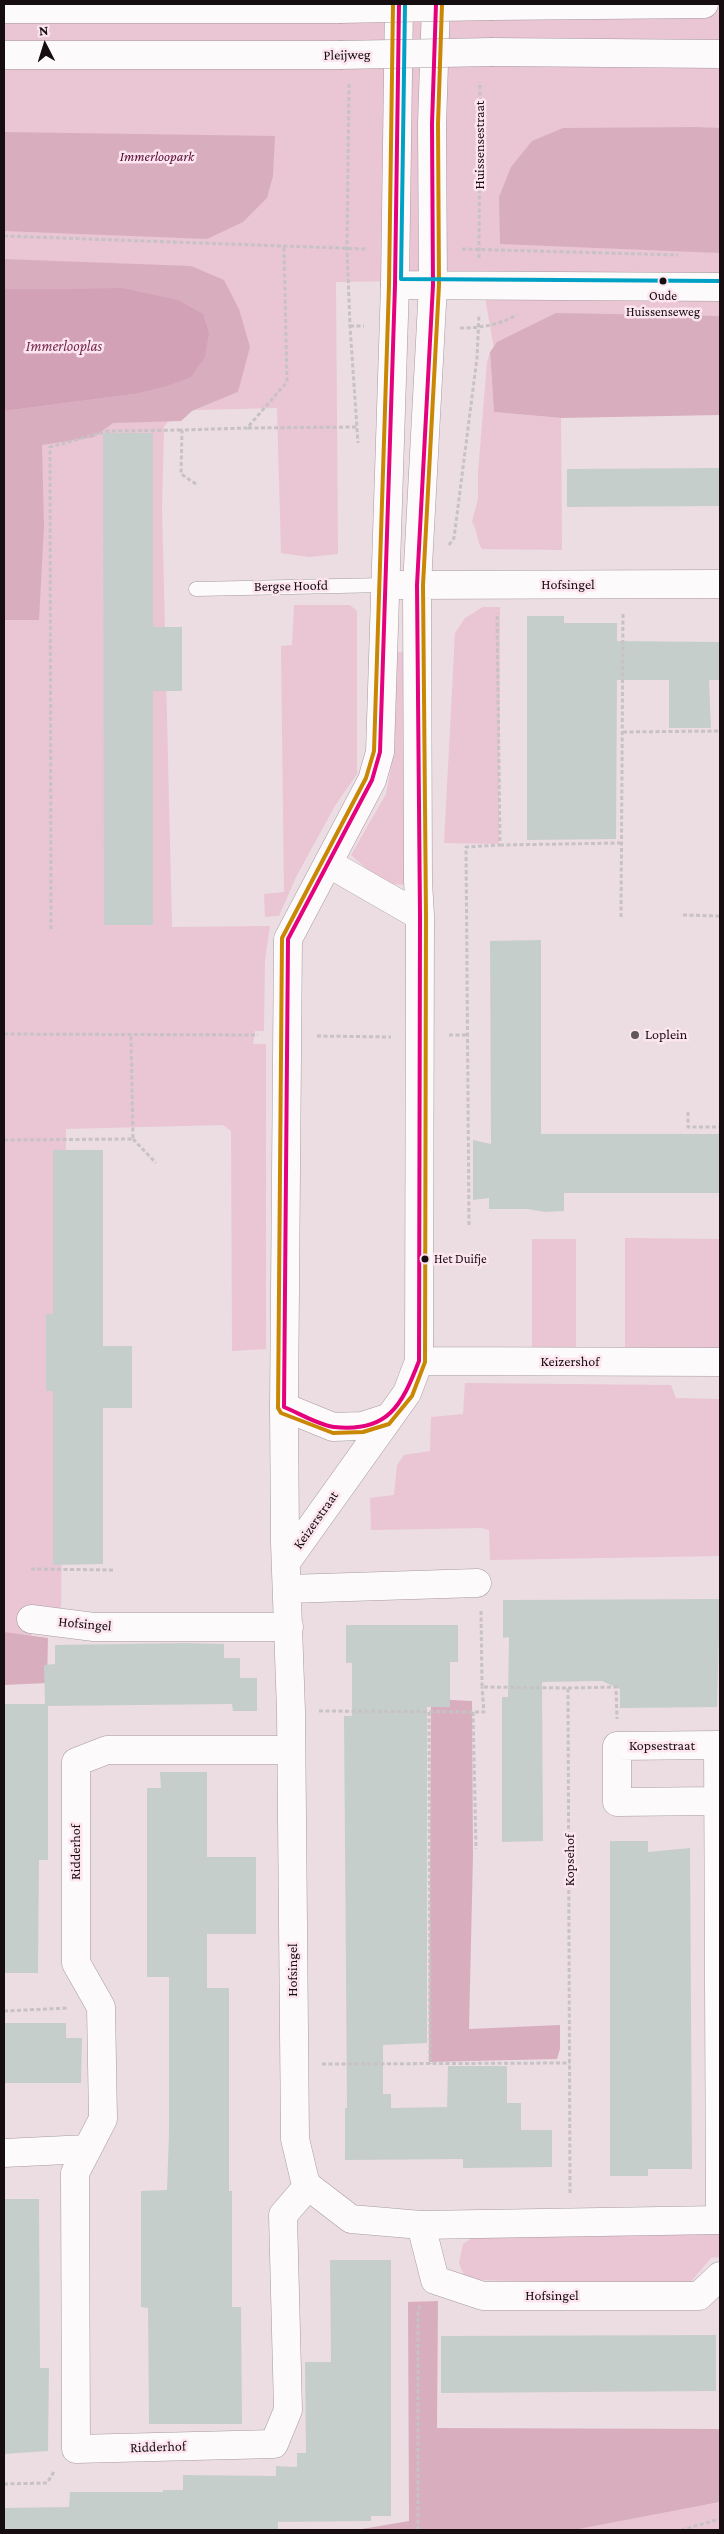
<!DOCTYPE html>
<style>
body{margin:0}
#map{position:relative;width:724px;height:2534px;overflow:hidden;background:#ecdde2;font-family:"Crimson Pro",serif}
canvas{display:block}
.frame{position:absolute;inset:0;border:5px solid #160d11;pointer-events:none}
.north{position:absolute;left:20px;top:20px;width:50px;height:50px;-webkit-text-stroke:4px #fce5ee;paint-order:stroke;rotate:355deg;font-size:14px;font-weight:700;line-height:20px;text-align:center;color:#160d11}
.north::after{content:'';display:block;margin:auto;width:18px;height:22px;background:#160d11;clip-path:polygon(50% 0,100% 100%,50% 72%,0 100%)}
</style>
<div id="map">
<canvas width="724" height="2534"></canvas>
<div class="frame"></div>
<div class="north">N</div>
</div>
<script>
const ctx = document.querySelector('canvas').getContext('2d');
ctx.lineJoin = 'round';
function fillPath(path, color) { ctx.fillStyle = color; ctx.fill(path, 'evenodd'); }
function strokePath(path, color, width, dash) { ctx.strokeStyle = color; ctx.lineWidth = width; ctx.lineCap = dash ? 'butt' : 'round'; ctx.setLineDash(dash || []); ctx.stroke(path); }
function write(font, color, halo, rows, align = 'center') {
  ctx.font = font + ' "Crimson Pro",serif'; ctx.lineWidth = 5; ctx.setLineDash([]); ctx.textBaseline = 'middle'; ctx.strokeStyle = halo; ctx.fillStyle = color; for (const [text, x, y, turn = 0] of rows) {
    ctx.save(); ctx.translate(x, y); ctx.rotate((+turn || 0) * Math.PI / 180); ctx.textAlign = isNaN(turn) ? turn : align; if (halo) ctx.strokeText(text, 0, 0); ctx.fillText(text, 0, 0); ctx.restore();
  }
}
fillPath(new Path2D(`
 M4,4H720V345L494,349L482,280L336,282L338,554L309,557L281,553L277,408L195,410L238,392L241,351L164,426L162,508L172,927L270,926L265,960L264,1031H255L253,1044H266V1349L232,1351L231,1131L223,1125L66,1129L61,1615L43,1620L4,1670Z
 M490,352L494,412L561,418L562,550L482,549C476,540 478,531 472,522L478,499V473L487,362Z
 M294,605H350L357,611V774L336,804L296,877L279,916L265,917L264,894L284,892L281,646L292,645Z
 M483,607H500L499,844L444,843L455,633L465,618Z
 M395,652H410L406,885L383,883L351,855L386,794L395,746Z
 M625,1238L720,1239V1356H625Z
 M532,1239H576V1356H532Z
 M465,1383L671,1385L676,1398L720,1399V1556L490,1560L489,1530L482,1528L371,1530L370,1498L394,1495L397,1465L404,1455L430,1451L431,1417L463,1414Z
 M720,2230V2257L711,2258L688,2285L474,2280L464,2275L459,2263L463,2244L479,2233Z
 M720,2502V2530H574Z`), '#eac5d4');
fillPath(new Path2D(`
 M696,127L720,128V253L500,244L499,197L511,167L532,141L563,128Z
 M4,132L275,136L273,176L267,198L243,222L207,239L4,231Z
 M4,259L191,266L224,280L239,309L250,347L238,392L192,411L181,421L113,423L94,437L42,445L44,526L39,620H4V411L134,394L122,288L4,289Z
 M556,313L720,316V415L561,418L494,412L490,352L497,342Z
 M4,1632L48,1638L47,1683L4,1685Z
 M431,1699L472,1701L473,1855L469,2029L560,2025V2049L557,2059L429,2062Z
 M438,2301L437,2428L720,2429V2502L574,2530H356L409,2521L408,2302Z`), '#d8aebf');
fillPath(new Path2D(`
 M122,288L178,300L203,314L209,333L205,357L191,377L170,385L134,394L4,411V289Z`), '#d2a1b6');
fillPath(new Path2D(`
 M103,433H153V627H182V691H153V925H104Z
 M720,468V506L567,507V469Z
 M527,616H564V623H617V641L720,642V680H709L711,728H669V680H617L616,839L527,840Z
 M541,940V1134H720V1193H564V1211L545,1212L527,1209H489V1198L473,1200V1140L491,1144L490,941Z
 M53,1150H103V1346H132V1408H103V1564L53,1565V1391H46V1314H53Z
 M720,1599L717,1707L620,1708V1689L602,1681L542,1682L543,1841L502,1842V1697H508L509,1637L503,1638V1600Z
 M346,1625H458V1662H450V1707H427V2043L383,2045V2094H391V2108L447,2107L448,2066H507V2103H521V2130H552V2167L463,2168V2159L345,2160V2108H347L344,1716H352V1663H346Z
 M185,1643L224,1644V1658H240V1678H257V1711H233L232,1704L48,1706V1860H39L38,1973H4V1704H45L44,1665L55,1664V1645Z
 M160,1772H207V1857H256V1934H207V1988H229V2191H232V2307H241L242,2424H149L148,2308L141,2307V2191L167,2190L169,2133V1977H147V1788H161Z
 M610,1841H648V1852L690,1848L692,2169H648V2176H610Z
 M4,2023H66V2038H82L81,2083H4Z
 M4,2199H39L40,2368H49L48,2451L4,2454Z
 M330,2260H391V2516H371V2521L278,2522V2530H4V2508L69,2507L70,2492H163V2490H183V2475L276,2476V2466L297,2467V2453H306L305,2362H331Z
 M716,2335V2391L441,2393V2336Z`), '#c6cecb');
const lane = new Path2D(`
 M196,589L386,585`);
const street = new Path2D(`
 M395,285L380,752L372,780L288,939L284,1407L285,1543L291,1711L295,2139L305,2181L308,2186L351,2219L421,2225L720,2220
 M400,585L720,584
 M328,863L420,916
 M419,1361L720,1362
 M284,1407L333,1427L362,1426L387,1418
 M287,1561L407,1393L419,1361L420,916L418,881L417,585L433,285
 M288,1589L477,1583
 M31,1619L94,1627H289
 M291,1750H107L76,1762V1963L101,2007L103,2119L75,2173L76,2449L274,2444L288,2410L283,2215L308,2186
 M718,1801L617,1802V1746L718,1745L720,2220
 M4,2153L87,2149
 M421,2225L435,2280L483,2296H699L720,2276`);
const secondary = new Path2D(`
 M399,4L395,285L720,287
 M433,285L432,124L436,4`);
const highway = new Path2D(`
 M492,6L704,4
 M4,9H339
 M493,52L720,54
 M4,55H340`);
strokePath(lane, '#a69a9e', 15);
strokePath(street, '#a69a9e', 29);
strokePath(secondary, '#a69a9e', 29);
strokePath(highway, '#a69a9e', 29);
strokePath(new Path2D(`
 M349,84L347,249L350,326L358,443
 M4,236L368,249
 M462,249L678,255
 M479,258L480,82
 M350,326H364
 M460,328C481,328 498,325 517,315
 M248,428L358,427
 M196,484L181,474L182,430L247,428L287,382L284,247
 M449,545L454,538L477,358L479,314
 M623,732L720,731
 M500,845L622,843
 M683,915L720,916
 M621,917L623,613
 M51,929L50,447L108,431L182,430
 M4,1034L258,1035
 M449,1035H468
 M317,1036L391,1037
 M688,1112V1127H720
 M133,1139L156,1163
 M4,1140L133,1139L131,1034
 M469,1225L466,847L500,845L497,613
 M31,1569L115,1570
 M481,1611L482,1687L568,1688L570,2194
 M568,1688L616,1687L617,1719
 M319,1711L484,1712L482,1687
 M429,1712L430,2064
 M473,1712L476,1849
 M4,2011L68,2008
 M322,2064L570,2063
 M4,2484L47,2483L55,2470
 M418,2530V2310L421,2305
 M681,2530L720,2519`), '#c7c2c4', 3, [4, 2.5]);
strokePath(lane, '#fcfafb', 14);
strokePath(street, '#fcfafb', 28);
strokePath(secondary, '#fcfafb', 28);
strokePath(highway, '#fcfafb', 28);
const highwayBridge = new Path2D(`
 M339,9L492,6
 M340,55L493,52`);
strokePath(highwayBridge, '#a69a9e', 29, []);
strokePath(highwayBridge, '#fcfafb', 28);
strokePath(new Path2D(`
 M399,4L395,285L380,752L372,780L288,939L284,1407C299,1413 318,1425 334,1427C388,1433 402,1405 419,1361L420,916L417,585L433,285L432,124L436,4`), '#e5007d', 4);
strokePath(new Path2D(`
 M393,4L389,285L374,751L366,778L282,938L278,1408L281,1413L333,1433L363,1432L389,1424L412,1396L425,1362L426,916L423,585L439,285L438,124L442,4`), '#ca8703', 4);
strokePath(new Path2D(`
 M405,4L401,279L720,281`), '#01a1c5', 4);
for (const [x, y, r, color] of [
 [663,281,4.5,"#160d11"],
 [635,1035,5,"#61565a"],
 [425,1259,4.5,"#160d11"]
]) { const dot = new Path2D(); dot.arc(x, y, r, 0, 2 * Math.PI); ctx.fillStyle = color; ctx.fill(dot); strokePath(dot, '#fce5ee', 2); }
write('13px', '#160d11', '#fce5ee', [
 ["Oude",663,296],
 ["Huissenseweg",663,312],
 ["Het Duifje",434,1259,"left"]
]);
write('14px', '#160d11', '#fce5ee', [
 ["Pleijweg",347,55,-1],
 ["Huissensestraat",480,145,-90],
 ["Hofsingel",568,585],
 ["Bergse Hoofd",291,586,-1],
 ["Keizershof",570,1362],
 ["Keizerstraat",316,1520,-55],
 ["Hofsingel",85,1624,5],
 ["Kopsestraat",662,1746],
 ["Ridderhof",76,1852,-90],
 ["Kopsehof",570,1860,-90],
 ["Hofsingel",293,1970,-90],
 ["Hofsingel",552,2296],
 ["Ridderhof",158,2447,-2]
]);
write('italic 14px', '#560a36', '#fce5ee', [
 ["Immerloopark",157,157]
]);
write('14px', '#160d11', '#fce5ee', [
 ["Loplein",645,1035]
], 'left');
write('italic 15px', '#73284e', '#fce5ee', [
 ["Immerlooplas",64,346]
]);
</script>
